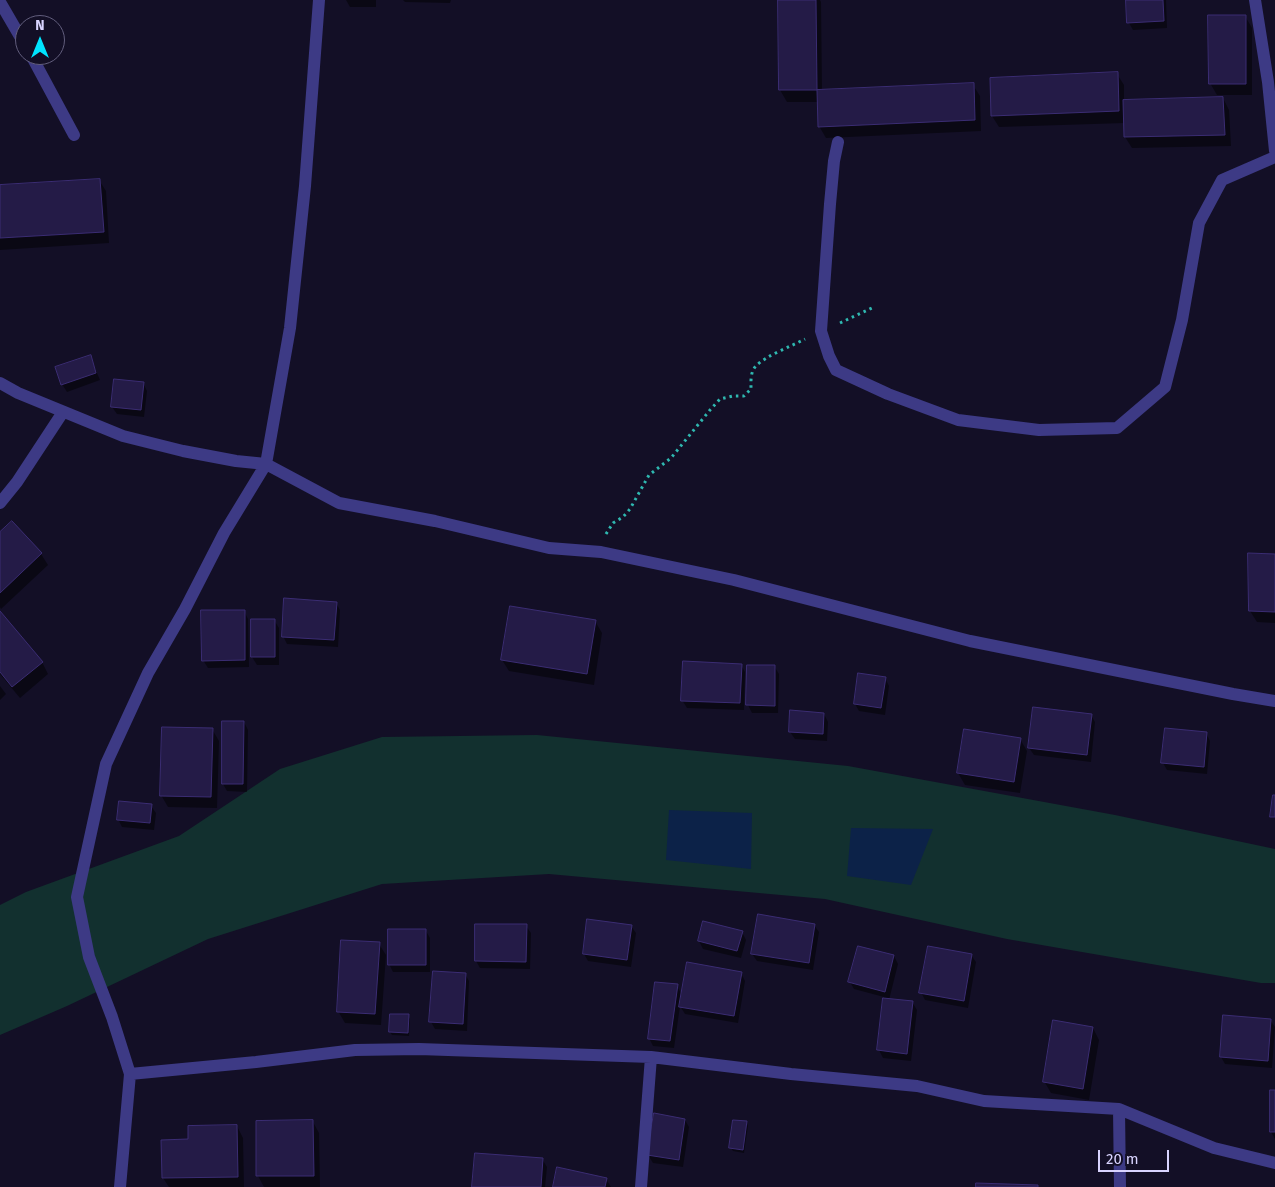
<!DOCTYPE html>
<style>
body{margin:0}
#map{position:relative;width:1275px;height:1187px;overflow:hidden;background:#130f26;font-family:"Fira Sans",sans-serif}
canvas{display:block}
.north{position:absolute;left:15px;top:15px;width:50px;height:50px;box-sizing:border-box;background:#130f26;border:1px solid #625e7d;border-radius:50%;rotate:0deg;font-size:14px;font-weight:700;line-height:20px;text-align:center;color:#d9d4ff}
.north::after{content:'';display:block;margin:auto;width:18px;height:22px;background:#00e5ff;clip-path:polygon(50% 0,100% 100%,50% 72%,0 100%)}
.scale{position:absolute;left:1098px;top:1150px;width:71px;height:22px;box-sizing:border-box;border:2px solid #d9d4ff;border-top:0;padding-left:6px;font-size:15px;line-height:18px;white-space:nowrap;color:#d9d4ff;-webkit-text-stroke:4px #130f26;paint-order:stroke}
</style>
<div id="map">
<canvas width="1275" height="1187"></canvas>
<div class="north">N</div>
<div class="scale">20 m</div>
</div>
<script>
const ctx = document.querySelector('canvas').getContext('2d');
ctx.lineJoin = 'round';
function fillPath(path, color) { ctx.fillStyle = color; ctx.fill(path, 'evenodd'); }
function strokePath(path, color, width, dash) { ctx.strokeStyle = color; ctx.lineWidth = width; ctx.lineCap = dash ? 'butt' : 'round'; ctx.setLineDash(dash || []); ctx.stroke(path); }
fillPath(new Path2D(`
 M537,735L848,766L1115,815L1275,849V983H1261L1007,939L825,899L549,874L382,884L208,939L67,1006L0,1035V905L26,892L179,836L280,769L382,737Z`), '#12302f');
fillPath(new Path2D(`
 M669,810L752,813L751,869L666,860Z
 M851,828L933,829L911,885L847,876Z`), '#0c2248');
fillPath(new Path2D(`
 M346,0H376V7H350Z
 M403,0H451L450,3L405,2Z
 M780,0H820L821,2L822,91L973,85L980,96L981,131L826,138L819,126L818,102H787L780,90Z
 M1127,0H1166L1167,28L1133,30L1129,23Z
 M1245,16L1252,28V95H1217L1210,83Z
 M1117,74L1124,85V102L1223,98L1229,110L1231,146L1132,148L1125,137V123L999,127L992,116Z
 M99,180L106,191L109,243L0,250V186Z
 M90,357L100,380L67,392L62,384Z
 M143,383L147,391L144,417L117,414L112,407Z
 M12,523L41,554L48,565L1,609L0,607V533Z
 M1275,556V623L1257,622L1250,611Z
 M336,603L340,610L338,647L287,644L283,636Z
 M244,611L248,619L249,667L208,668L203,660Z
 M0,613L42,662L48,674L20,698L0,674Z
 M253,620H274L279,628V665H257L252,657Z
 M595,621L602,633L594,685L509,671L502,660Z
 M741,665L745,672L744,710L687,708L682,700Z
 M774,666L779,674L778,713H752L748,705Z
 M885,678L889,686L885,715L859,711L855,704Z
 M0,686L6,694L0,700Z
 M824,714L828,722L827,741L795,739L790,732Z
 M1091,715L1095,722L1091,762L1034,755L1029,748Z
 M244,722L248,730L247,792L227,791L223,784Z
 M212,729L219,741L217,808L168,807L161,795Z
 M1206,733L1210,741L1207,774L1167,770L1163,763Z
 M1020,739L1027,751L1020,793L965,785L958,773Z
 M151,806L156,813L154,830L122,827L118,819Z
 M814,925L819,932L813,970L757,961L752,954Z
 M526,926L531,933L530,969L480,968L476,961Z
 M631,926L636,933L631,967L588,961L584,954Z
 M426,931L430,938V972H393L389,964Z
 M742,932L746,940L741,958L703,949L699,941Z
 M379,944L386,955L381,1025L345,1023L338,1011Z
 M971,955L976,962L968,1008L925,1000L921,992Z
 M894,956L898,964L889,1000L912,1002L917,1010L911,1061L883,1058L879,1050L884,997L854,989L850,982Z
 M741,973L745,981L738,1023L685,1014L680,1006L674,1048L653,1046L649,1038L677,986L682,995Z
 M465,974L469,981L467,1031L435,1029L431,1022Z
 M408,1016L410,1019L409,1036L392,1035L390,1032Z
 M1270,1020L1275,1027L1272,1068L1225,1064L1221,1057Z
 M1093,1028L1099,1040L1089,1100L1051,1093L1044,1081Z
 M1275,1091V1139L1271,1132Z
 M685,1120L689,1127L683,1167L653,1163L648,1155Z
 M313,1122L319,1133L320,1187H264L258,1176Z
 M746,1122L748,1126L744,1153L733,1151L731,1148Z
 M237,1126L243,1138L244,1187H169L163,1178L189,1141Z
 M542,1159L547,1167L545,1187H473Z
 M606,1179L611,1187H555Z`), '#0007');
const building = new Path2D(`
 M778,0H816L817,90H779Z
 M1126,0H1163L1164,21L1127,23Z
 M1208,15H1246V84H1209Z
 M1118,72L1119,111L991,116L990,78Z
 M974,83L975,120L818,127L817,90Z
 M1223,97L1225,135L1124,137L1123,100Z
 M100,179L104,232L0,238V185Z
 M91,355L96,373L61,385L55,367Z
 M114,379L144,382L141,410L111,407Z
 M12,521L42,553L0,593V532Z
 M1248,553L1275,554V612L1249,611Z
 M284,598L337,602L334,640L282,637Z
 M510,606L596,620L587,674L501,660Z
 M201,610H245V660L202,661Z
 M0,611L43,662L12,687L0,672Z
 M251,619H275V657H251Z
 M683,661L742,664L740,703L681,701Z
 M747,665H775V706L746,705Z
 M858,673L886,677L881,708L854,704Z
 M1033,707L1092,714L1087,755L1028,748Z
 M790,710L824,713L823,734L789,732Z
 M222,721H244L243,784H222Z
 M162,727L213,728L211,797L160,796Z
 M1165,728L1207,732L1204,767L1161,763Z
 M964,729L1021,738L1014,782L957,773Z
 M1273,795H1275V817H1270Z
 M119,801L152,804L150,823L117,820Z
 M758,914L815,924L809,963L751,954Z
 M587,919L632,925L627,960L583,954Z
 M703,921L743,931L737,951L698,941Z
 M475,924H527L526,962L475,961Z
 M388,929H426V965H388Z
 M341,940L380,942L375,1014L337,1012Z
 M858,946L894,955L885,992L848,982Z
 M928,946L972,954L964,1001L919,993Z
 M687,962L742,972L734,1016L679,1007Z
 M433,971L466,973L463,1024L429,1022Z
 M655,982L678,984L670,1041L648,1039Z
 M883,998L913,1001L907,1054L877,1050Z
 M390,1014H409L408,1033L389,1032Z
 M1223,1015L1271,1019L1268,1061L1220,1057Z
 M1053,1020L1093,1027L1083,1089L1043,1082Z
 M1270,1090H1275V1132H1270Z
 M654,1113L685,1119L679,1160L647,1155Z
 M313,1120L314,1176H256V1121Z
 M733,1120L747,1121L743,1150L729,1148Z
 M237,1125L238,1177L162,1178L161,1140L188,1139V1126Z
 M475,1153L543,1158L541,1187H472Z
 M557,1167L607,1178L605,1187H553Z
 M976,1183L1038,1185V1187H976Z`);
fillPath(building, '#241b47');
strokePath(building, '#3b2d73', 1);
strokePath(new Path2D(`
 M840,323L872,308
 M606,534L613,523L623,517L630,509L649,475L671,458L710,410L720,399L733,396H744L751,389C751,382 750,372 756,366C765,356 792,346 805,339`), '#2fb8b0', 3, [2.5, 4]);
strokePath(new Path2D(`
 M1255,0L1268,82L1275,151
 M0,2L25,45
 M31,55L74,135
 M838,142L834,161L830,204L821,331L829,356L836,370L888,394L958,420L1039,430L1117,428L1165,387L1182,320L1199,223L1222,180L1275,157
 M0,383L18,393L123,436L183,451L236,461L266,464L339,503L435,521L549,548L601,552L734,580L970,641L1233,694L1275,701
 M0,503L17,482L63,412
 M130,1074L112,1017L89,957L77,897L106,764L148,673L185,609L224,533L266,464L290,328L305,186L319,0
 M1119,1109L1120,1187
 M120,1187L130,1074L256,1062L355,1050L419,1049L651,1057L791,1074L917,1086L984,1101L1119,1109L1214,1148L1275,1163
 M641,1187L651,1057`), '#3d3a85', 12);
</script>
